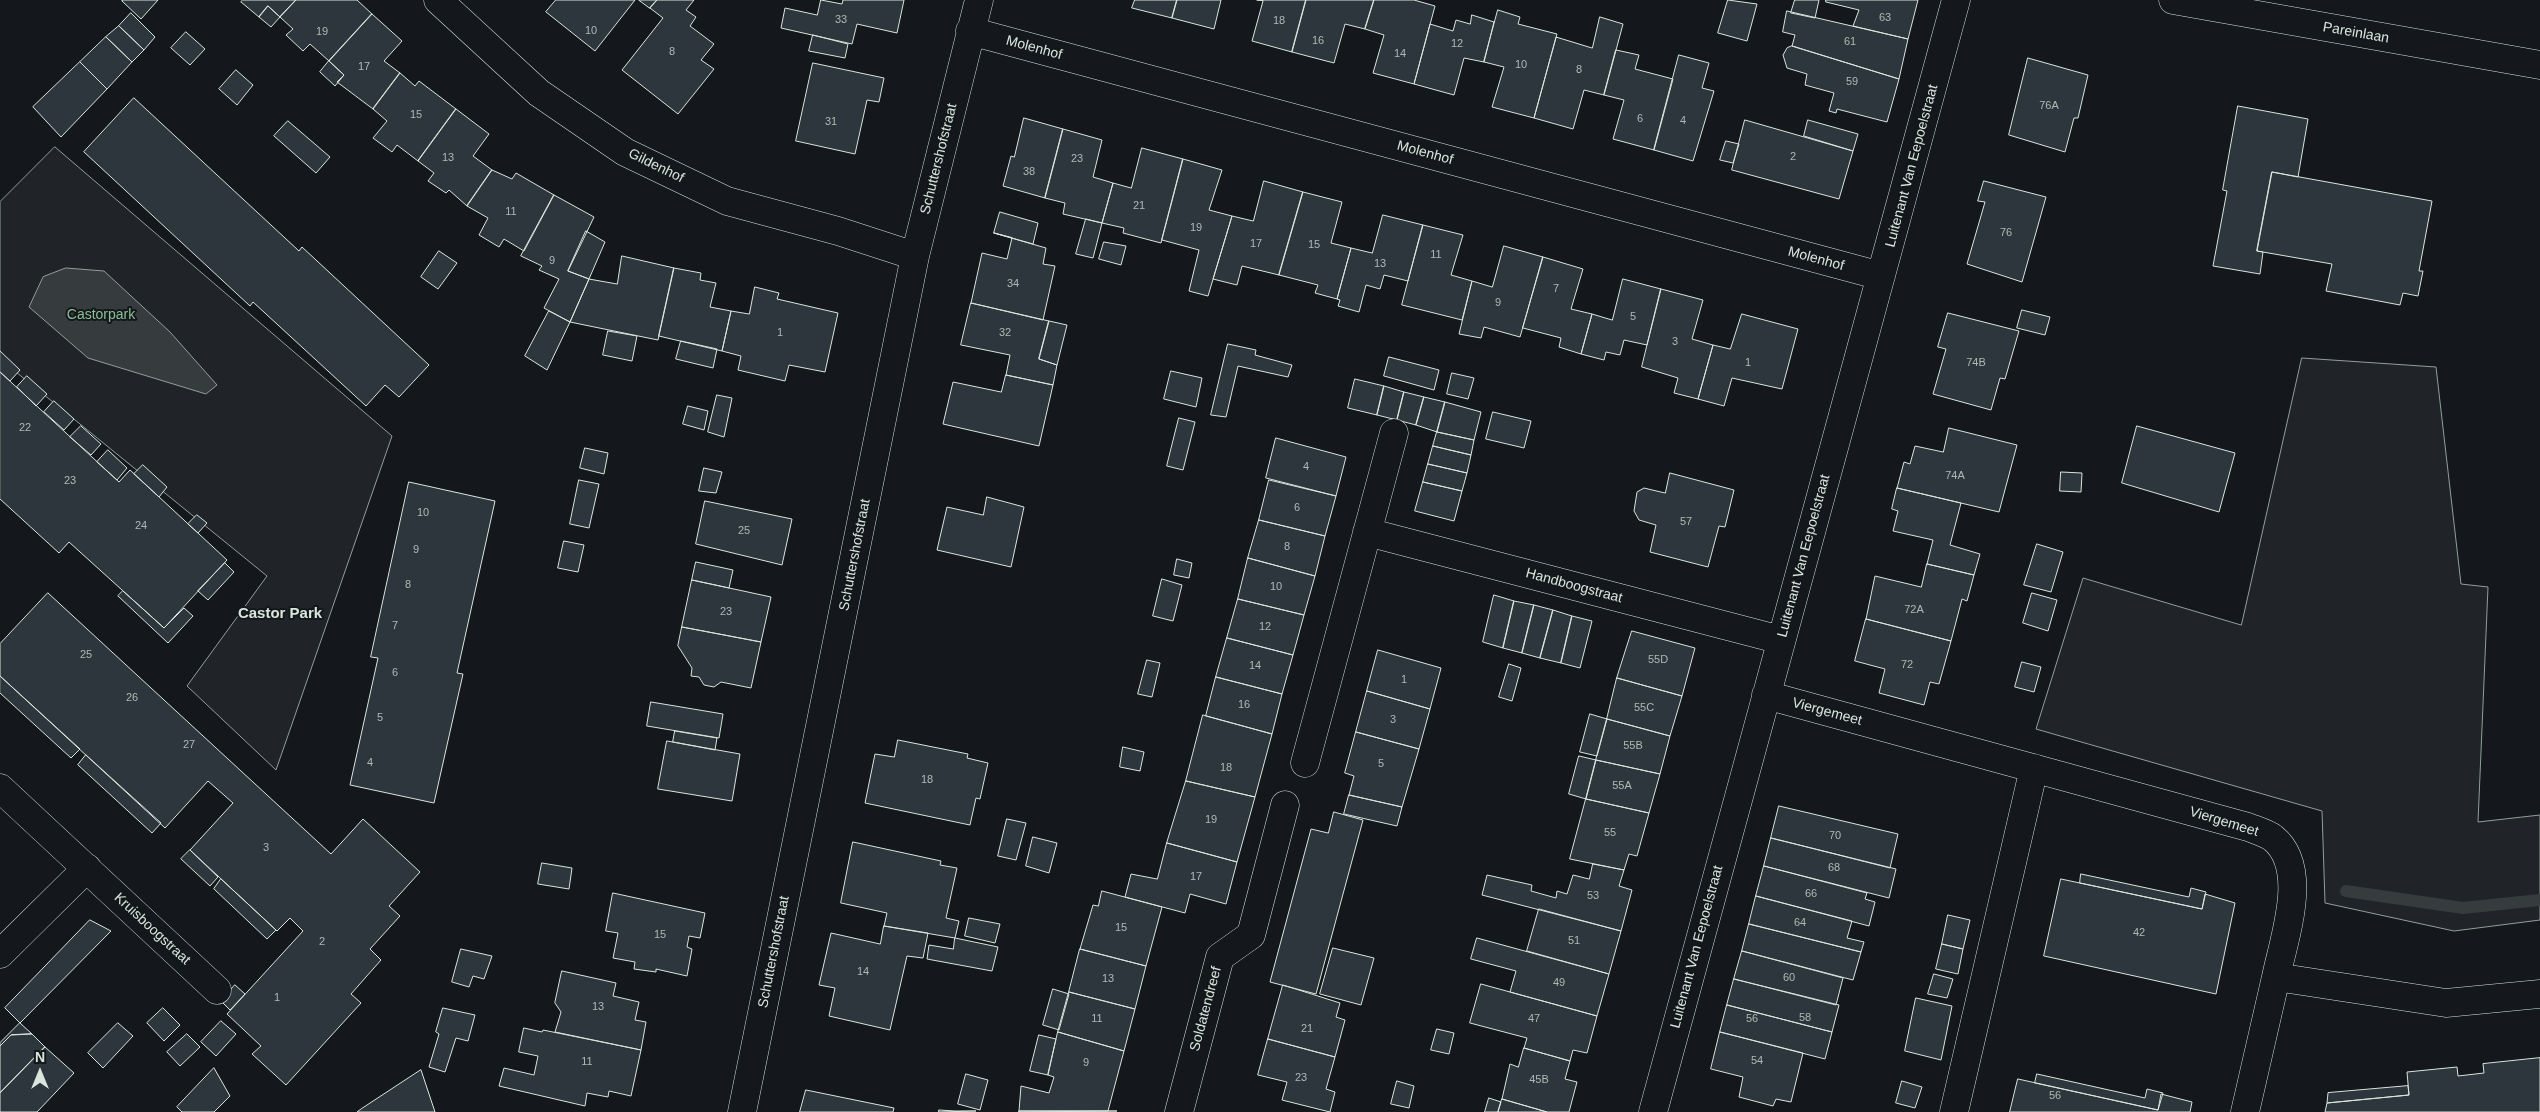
<!DOCTYPE html>
<style>
body{margin:0}
#map{position:relative;width:2540px;height:1112px;overflow:hidden;background:#14181c;font-family:Helvetica,sans-serif}
canvas{display:block}
.north{position:absolute;left:15px;top:1047px;width:50px;height:50px;-webkit-text-stroke:4px #14181c;paint-order:stroke;rotate:0deg;font-size:14px;font-weight:700;line-height:20px;text-align:center;color:#d8e6dc}
.north::after{content:'';display:block;margin:auto;width:18px;height:22px;background:#d8e6dc;clip-path:polygon(50% 0,100% 100%,50% 72%,0 100%)}
</style>
<div id="map">
<canvas width="2540" height="1112"></canvas>
<div class="north">N</div>
</div>
<script>
const ctx = document.querySelector('canvas').getContext('2d');
ctx.lineJoin = 'round';
function fillPath(path, color) { ctx.fillStyle = color; ctx.fill(path, 'evenodd'); }
function strokePath(path, color, width, dash) { ctx.strokeStyle = color; ctx.lineWidth = width; ctx.lineCap = dash ? 'butt' : 'round'; ctx.setLineDash(dash || []); ctx.stroke(path); }
function write(font, color, halo, rows, align = 'center') {
  ctx.font = font + ' Helvetica,sans-serif'; ctx.lineWidth = 4; ctx.setLineDash([]); ctx.textBaseline = 'middle'; ctx.strokeStyle = halo; ctx.fillStyle = color; for (const [text, x, y, turn = 0] of rows) {
    ctx.save(); ctx.translate(x, y); ctx.rotate((+turn || 0) * Math.PI / 180); ctx.textAlign = isNaN(turn) ? turn : align; if (halo) ctx.strokeText(text, 0, 0); ctx.fillText(text, 0, 0); ctx.restore();
  }
}
const green = new Path2D(`
 M55,147L392,436L276,770L187,686L267,576L0,359V202Z
 M2302,358L2436,367L2461,584L2488,587L2478,822L2540,815V920L2454,931L2325,903L2322,811L2036,729L2083,578L2241,625Z`);
fillPath(green, '#202428');
strokePath(green, '#939e99', 1);
const water = new Path2D(`
 M66,268L104,271L170,332L217,385L206,394L88,358L29,307L43,277Z`);
fillPath(water, '#363b3e');
strokePath(water, '#939e99', 1);
strokePath(new Path2D(`
 M2346,891L2463,908L2540,900`), '#363b3e', 12);
const building = new Path2D(`
 M124,0H158L141,19L122,1Z
 M243,0H296L280,17L268,6L259,17L241,2Z
 M296,0H357L372,14L329,61L310,44L303,51L286,35L293,29L280,17Z
 M556,0H635L595,51L546,12Z
 M639,0H657L650,8Z
 M657,0H694L686,10L696,17L690,26L714,44L701,60L714,69L678,114L622,70L663,18L650,8Z
 M821,0L842,4L843,0H904L897,33L857,24L852,44L781,28L785,8L817,15Z
 M1135,0H1177L1172,18L1132,8Z
 M1177,0H1221L1214,29L1172,18Z
 M1257,0H1306L1292,52L1252,41L1263,1Z
 M1306,0H1374L1365,29L1345,24L1334,63L1292,52Z
 M1374,0H1414L1435,6L1414,84L1373,73L1384,35L1365,29Z
 M1728,0L1757,4L1747,41L1718,33Z
 M1795,0H1819L1815,18L1791,13Z
 M1826,0H1918L1908,39L1853,26L1859,10L1826,2Z
 M268,6L280,17L271,27L259,17Z
 M1498,10L1520,17L1518,24L1557,34L1534,118L1492,107L1504,67L1484,62Z
 M1787,11L1908,39L1899,79L1792,46L1795,35L1783,32Z
 M131,13L155,37L144,50L119,26Z
 M372,14L402,41L384,61L400,73L373,109L337,82L344,75L329,61Z
 M1472,15L1494,22L1484,62L1464,58L1454,95L1414,84L1430,24L1453,31L1456,20L1470,24Z
 M1600,17L1623,24L1604,95L1584,90L1573,129L1534,118L1556,37L1592,48Z
 M119,26L144,50L132,62L106,37Z
 M186,32L205,49L190,65L171,48Z
 M813,35L848,44L845,58L809,51Z
 M106,37L132,62L107,89L80,62Z
 M1792,46L1899,79L1887,122L1837,109L1836,113L1829,111L1834,93L1805,85L1807,74L1787,68L1783,55L1787,48Z
 M1616,50L1639,55L1635,69L1673,79L1654,150L1613,139L1624,100L1604,95Z
 M1679,55L1709,63L1702,88L1714,91L1693,161L1654,150Z
 M2028,58L2088,75L2078,118H2074L2065,152L2009,135Z
 M329,61L344,75L335,86L320,72Z
 M80,62L107,89L61,137L33,107Z
 M813,63L884,78L879,102L867,100L855,154L796,141Z
 M236,70L253,85L237,105L219,89Z
 M400,73L415,86L419,81L456,109L418,161L397,145L392,152L373,138L387,121L373,109Z
 M134,98L299,251L302,247L429,365L399,397L385,385L366,406L253,302L250,306L84,152Z
 M2238,106L2308,119L2298,177L2272,172L2257,251L2263,252L2260,274L2213,266L2227,191L2223,190Z
 M456,109L489,134L473,156L492,170L467,206L449,190L446,193L428,181L434,173L418,161Z
 M1024,118L1063,129L1045,198L1003,186L1011,156L1014,157Z
 M1745,120L1853,151L1839,199L1732,170Z
 M1808,120L1858,134L1853,151L1804,136Z
 M288,121L330,157L316,173L274,136Z
 M1063,129L1102,140L1093,177L1113,183L1102,223L1063,214L1065,203L1045,198Z
 M1726,141L1739,144L1733,163L1720,160Z
 M1142,148L1183,159L1161,243L1123,233L1124,228L1102,223L1113,183L1131,188Z
 M1183,159L1222,170L1209,210L1232,216L1208,296L1189,291L1199,250L1162,240Z
 M492,170L512,179L516,173L554,195L524,251L504,239L499,247L479,235L488,218L467,206Z
 M2272,172L2432,201L2419,271H2423L2418,296L2403,293L2400,305L2326,291L2332,264L2257,251Z
 M1264,181L1303,192L1279,275L1242,266L1237,285L1213,279L1232,216L1253,221Z
 M1984,181L2046,197L2022,282L1967,264L1985,202L1978,201Z
 M1303,192L1342,202L1331,243L1351,248L1337,299L1315,293L1318,285L1279,275Z
 M554,195L594,217L568,271L589,279L570,322L544,308L559,279L539,270L542,266L521,256Z
 M1000,212L1038,223L1033,244L994,233Z
 M1383,215L1423,225L1408,281L1384,275L1380,289L1366,285L1359,312L1338,306L1340,300L1337,299L1351,248L1372,253Z
 M1086,219L1102,223L1093,258L1076,254Z
 M1423,225L1463,235L1451,275L1472,281L1462,320L1402,305Z
 M586,231L605,242L589,279L568,271Z
 M994,233L1046,248L1043,264L1055,266L1043,320L971,303L982,253L1007,259L1012,238Z
 M1104,242L1126,246L1121,265L1099,259Z
 M1504,246L1543,257L1520,337L1484,327L1481,338L1459,334L1472,281L1492,287Z
 M439,251L457,263L438,289L421,277Z
 M622,256L674,268L658,340L570,322L589,279L617,284Z
 M1543,257L1583,269L1571,309L1592,314L1581,354L1559,347L1561,338L1523,328Z
 M674,268L701,273L700,280L716,283L710,307L731,311L722,351L659,336Z
 M1623,279L1661,289L1647,345L1624,340L1620,355L1606,352L1604,360L1581,354L1592,314L1612,320Z
 M755,287L779,293L777,299L838,313L825,372L789,365L785,381L738,370L741,356L722,351L731,311L749,314Z
 M1661,289L1703,300L1692,339L1713,345L1698,399L1674,393L1678,378L1642,367Z
 M971,303L1049,321L1039,359L1057,365L1053,385L1006,375L1010,355L961,345Z
 M2022,310L2050,317L2045,335L2017,328Z
 M549,311L570,322L547,370L525,356Z
 M1948,313L2019,331L2005,379L2000,378L1991,410L1933,394L1946,349L1938,347Z
 M1742,314L1798,329L1782,389L1732,378L1724,406L1698,399L1713,345L1730,349Z
 M1049,321L1067,325L1057,365L1039,359Z
 M608,331L637,336L632,361L603,355Z
 M681,341L717,349L713,368L676,359Z
 M1228,344L1256,350L1255,355L1292,365L1288,377L1238,366L1226,417L1211,415Z
 M0,351L20,370L10,381L0,372Z
 M1389,357L1439,370L1434,390L1384,376Z
 M1171,371L1202,378L1196,407L1164,399Z
 M0,372L119,482L130,470L227,560L164,628L69,542L59,553L0,499Z
 M1452,373L1474,378L1468,399L1447,394Z
 M1006,375L1053,385L1039,446L943,424L953,382L1001,392Z
 M27,376L47,394L36,406L17,387Z
 M1355,379L1384,386L1377,415L1348,408Z
 M1384,386L1404,392L1397,420L1377,415Z
 M1404,392L1424,397L1416,425L1397,420Z
 M717,395L732,398L724,437L708,432Z
 M1424,397L1445,402L1437,432L1416,425Z
 M54,401L74,419L64,430L44,412Z
 M1445,402L1481,412L1474,440L1437,432Z
 M688,406L708,411L704,430L683,424Z
 M1493,412L1531,421L1524,448L1486,439Z
 M1179,418L1195,422L1183,470L1167,466Z
 M81,426L101,444L91,455L70,437Z
 M2137,426L2235,453L2219,512L2122,483Z
 M1949,428L2017,445L1999,512L1897,488L1904,462L1910,464L1915,446L1943,452Z
 M1437,432L1474,440L1471,455L1433,446Z
 M1276,438L1346,457L1336,496L1266,478Z
 M1433,446L1471,455L1467,473L1428,464Z
 M585,448L608,453L604,474L580,468Z
 M108,450L127,468L117,480L97,462Z
 M1428,464L1467,473L1462,491L1423,482Z
 M143,465L167,487L159,497L134,474Z
 M704,468L722,472L716,493L699,491Z
 M2061,472L2082,473L2081,492L2060,491Z
 M1670,473L1734,490L1725,527L1719,526L1708,567L1650,552L1656,525L1639,520L1634,511L1637,492L1644,488L1665,493Z
 M579,480L599,484L589,528L570,524Z
 M1269,480L1336,496L1325,536L1259,520Z
 M409,482L495,501L457,673L463,674L434,803L350,785L378,658L371,657Z
 M1423,482L1462,491L1454,521L1415,511Z
 M1897,488L1961,503L1950,545L1980,554L1974,575L1927,564L1933,540L1893,531L1898,511L1892,509Z
 M987,497L1024,507L1011,567L937,550L947,507L983,515Z
 M705,501L792,519L782,565L696,544Z
 M197,515L207,523L198,533L188,524Z
 M1259,520L1325,536L1315,576L1248,558Z
 M564,541L584,545L578,572L558,568Z
 M2037,544L2063,552L2051,592L2024,585Z
 M1248,558L1315,576L1304,615L1238,599Z
 M1177,559L1192,563L1189,578L1174,575Z
 M696,562L733,570L729,588L692,580Z
 M225,563L234,572L208,600L198,591Z
 M1927,564L1974,575L1967,601L1962,599L1951,641L1866,619L1875,576L1921,587Z
 M1162,579L1182,585L1173,621L1153,616Z
 M692,580L771,597L761,642L682,627Z
 M123,591L164,628L184,608L193,616L168,643L118,596Z
 M48,593L331,854L363,819L420,872L389,906L400,916L370,949L381,960L351,994L361,1003L286,1085L252,1054L261,1046L227,1014L303,931L290,918L277,931L190,850L233,803L208,781L165,828L0,676V644Z
 M2032,593L2057,600L2048,631L2023,623Z
 M1494,595L1514,601L1503,648L1483,642Z
 M1238,599L1304,615L1293,655L1227,638Z
 M1514,601L1534,605L1522,653L1503,648Z
 M1534,605L1553,610L1540,658L1522,653Z
 M1553,610L1572,616L1561,663L1540,658Z
 M1572,616L1592,621L1580,668L1561,663Z
 M1866,619L1951,641L1939,684L1930,682L1924,705L1879,693L1885,669L1855,661Z
 M682,627L761,642L751,688L721,682L714,687L704,685L699,677L691,676L692,668L678,646Z
 M1632,631L1695,648L1682,696L1617,678Z
 M1227,638L1293,655L1282,694L1216,677Z
 M1378,650L1441,668L1430,709L1367,691Z
 M1147,660L1160,663L1152,697L1138,694Z
 M2022,662L2041,667L2034,692L2015,687Z
 M1509,664L1521,668L1512,701L1499,697Z
 M0,676L80,749L71,758L0,693Z
 M1216,677L1282,694L1272,734L1206,716Z
 M1617,678L1682,696L1670,736L1607,719Z
 M1367,691L1430,709L1419,749L1356,732Z
 M651,702L723,714L719,738L647,726Z
 M1590,714L1607,719L1597,756L1580,752Z
 M1203,715L1272,734L1255,797L1186,781Z
 M1607,719L1670,736L1660,774L1596,760Z
 M675,731L717,738L715,750L673,742Z
 M1356,732L1419,749L1402,807L1349,795L1354,776L1345,773Z
 M898,740L968,754L967,758L988,763L980,799L976,798L970,825L865,803L875,754L894,757Z
 M667,741L740,754L732,801L658,789Z
 M1123,747L1144,752L1140,771L1120,767Z
 M86,755L161,823L152,833L78,765Z
 M1579,756L1596,760L1586,799L1569,794Z
 M1596,760L1660,774L1649,813L1586,799Z
 M1186,781L1255,797L1237,862L1167,843Z
 M1349,795L1402,807L1397,826L1344,814Z
 M1586,799L1649,813L1637,856L1629,854L1624,870L1570,859Z
 M1779,806L1898,834L1890,868L1771,838Z
 M1334,812L1363,820L1316,994L1270,982L1311,829L1328,833Z
 M1007,819L1026,823L1016,860L998,856Z
 M1033,837L1057,843L1049,873L1026,866Z
 M1771,838L1896,869L1889,898L1764,866Z
 M853,842L941,861L940,865L957,868L946,918L959,921L955,938L884,926L887,913L841,903Z
 M1167,843L1237,862L1226,904L1190,894L1185,913L1125,897L1131,874L1157,879Z
 M190,850L218,877L210,886L181,859Z
 M542,863L572,868L569,889L538,884Z
 M1593,864L1624,870L1619,886L1632,890L1621,931L1482,895L1487,875L1532,885L1531,891L1556,898L1557,891L1567,894L1573,875L1589,879Z
 M1764,866L1867,893L1865,899L1875,902L1869,926L1756,896Z
 M2081,874L2189,897L2191,888L2206,892L2202,909L2080,883Z
 M221,879L276,930L267,939L214,889Z
 M2061,879L2202,909L2205,894L2235,903L2216,994L2044,956Z
 M1102,891L1162,907L1146,966L1080,949L1093,905L1098,906Z
 M613,893L705,913L700,938L689,936L687,947L692,949L687,976L656,969V972L634,969L635,962L613,958L618,933L606,931Z
 M1756,896L1852,921L1847,938L1864,942L1861,952L1749,924Z
 M1539,909L1621,931L1609,974L1527,951Z
 M1948,915L1970,920L1963,949L1942,944Z
 M969,918L1000,924L995,943L965,936Z
 M90,920L111,931L20,1023L5,1008Z
 M1749,924L1861,952L1853,980L1742,951Z
 M884,926L928,933L923,958L907,956L890,1030L829,1016L835,988L819,985L831,933L880,944Z
 M955,938L998,947L992,971L927,959L929,945L953,949Z
 M1477,938L1609,974L1597,1016L1510,992L1516,971L1471,959Z
 M1942,944L1963,949L1958,974L1936,969Z
 M1333,948L1374,958L1361,1005L1320,994Z
 M461,949L492,956L484,979L473,976L469,987L452,982Z
 M1080,949L1146,966L1135,1009L1069,992Z
 M1742,951L1843,978L1836,1005L1734,979Z
 M562,971L616,983L613,996L639,1002L635,1020L646,1022L641,1050L555,1032L561,1012L555,1003Z
 M1934,974L1953,979L1947,998L1928,994Z
 M1734,979L1839,1005L1832,1032L1727,1005Z
 M1481,984L1597,1016L1587,1053L1573,1050L1570,1061L1524,1048L1527,1038L1470,1023Z
 M235,985L245,994L230,1010L221,1001Z
 M1283,985L1340,1003L1336,1017L1345,1020L1335,1057L1268,1039Z
 M1053,989L1069,994L1059,1030L1043,1025Z
 M1069,992L1135,1009L1124,1051L1058,1032Z
 M1916,998L1952,1006L1941,1060L1905,1051Z
 M1727,1005L1832,1032L1825,1059L1720,1032Z
 M163,1008L180,1025L164,1041L147,1023Z
 M443,1008L475,1015L468,1041L456,1038L445,1072L429,1067L439,1034L436,1032Z
 M221,1021L236,1034L216,1056L201,1042Z
 M20,1023L32,1034L11,1035L0,1046V1043Z
 M118,1023L133,1036L103,1068L88,1053Z
 M524,1028L542,1032L543,1030L641,1050L631,1096L609,1091L608,1097L587,1093L585,1106L499,1086L504,1068L534,1075L538,1056L519,1052Z
 M1437,1029L1454,1033L1449,1054L1431,1050Z
 M1058,1032L1124,1051L1108,1111H1019L1021,1086L1049,1093L1054,1077L1048,1075Z
 M1720,1032L1803,1053L1791,1102L1776,1099L1773,1106L1739,1097L1743,1077L1711,1069Z
 M32,1034L45,1047L0,1093V1046L11,1035Z
 M187,1034L200,1047L180,1066L167,1052Z
 M1039,1035L1056,1039L1048,1075L1030,1071Z
 M1268,1039L1335,1057L1326,1089L1335,1092L1330,1112L1282,1100L1287,1082L1258,1075Z
 M45,1047L74,1073L37,1112H0V1093Z
 M1524,1048L1570,1061L1565,1079L1577,1082L1569,1112H1547L1502,1099L1510,1064L1518,1067Z
 M2540,1058V1112H2325L2327,1103L2409,1095L2407,1072L2457,1067L2458,1076L2484,1073L2483,1064Z
 M214,1068L230,1096L214,1112H182L177,1107Z
 M421,1070L435,1112H357L361,1109Z
 M966,1074L988,1080L980,1110L958,1104Z
 M2037,1074L2145,1098L2147,1089L2163,1093L2158,1110L2035,1083Z
 M2018,1079L2158,1110L2161,1094L2192,1102L2190,1112H2010Z
 M1397,1081L1414,1086L1409,1108L1391,1104Z
 M1902,1081L1922,1087L1915,1108L1896,1103Z
 M2408,1086L2409,1095L2327,1103L2328,1093Z
 M806,1090L894,1108L893,1112H800Z
 M1489,1098L1501,1102L1498,1112H1485Z
 M1502,1099L1547,1112H1498Z
 M939,1110L955,1111H976L939,1112Z
 M1019,1111H1117L1019,1112Z`);
fillPath(building, '#2c363c');
strokePath(building, '#d8e6dc', 1);
const minor = new Path2D(`
 M438,0L539,93L625,152L727,201L838,231L915,256
 M2173,0L2540,65
 M970,31L1881,276
 M1367,532L1781,640
 M1766,695L2248,827C2255,830 2266,833 2273,838C2310,868 2284,938 2276,977L2446,1003L2540,994
 M1305,763L1394,433
 M0,788L217,990
 M0,954L87,868
 M742,1112L915,256L979,0
 M1179,1112L1220,957L1251,935L1285,805
 M1653,1112L1956,0
 M1954,1112L2034,768
 M2245,1112L2276,977`);
strokePath(minor, '#d8e6dc', 29);
strokePath(minor, '#14181c', 28);
write('11px', '#adbab4', null, [
 ["63",1885,18],
 ["33",841,20],
 ["18",1279,21],
 ["10",591,31],
 ["19",322,32],
 ["16",1318,41],
 ["61",1850,42],
 ["12",1457,44],
 ["8",672,52],
 ["14",1400,54],
 ["10",1521,65],
 ["17",364,67],
 ["8",1579,70],
 ["59",1852,82],
 ["76A",2049,106],
 ["15",416,115],
 ["6",1640,119],
 ["4",1683,121],
 ["31",831,122],
 ["2",1793,157],
 ["13",448,158],
 ["23",1077,159],
 ["38",1029,172],
 ["21",1139,206],
 ["11",511,212],
 ["19",1196,228],
 ["76",2006,233],
 ["17",1256,244],
 ["15",1314,245],
 ["11",1436,255],
 ["9",552,261],
 ["13",1380,264],
 ["34",1013,284],
 ["7",1556,289],
 ["9",1498,303],
 ["5",1633,317],
 ["1",780,333],
 ["32",1005,333],
 ["3",1675,342],
 ["1",1748,363],
 ["74B",1976,363],
 ["22",25,428],
 ["4",1306,467],
 ["74A",1955,476],
 ["23",70,481],
 ["6",1297,508],
 ["10",423,513],
 ["57",1686,522],
 ["24",141,526],
 ["25",744,531],
 ["8",1287,547],
 ["9",416,550],
 ["8",408,585],
 ["10",1276,587],
 ["72A",1914,610],
 ["23",726,612],
 ["7",395,626],
 ["12",1265,627],
 ["25",86,655],
 ["55D",1658,660],
 ["72",1907,665],
 ["14",1255,666],
 ["6",395,673],
 ["1",1404,680],
 ["26",132,698],
 ["16",1244,705],
 ["55C",1644,708],
 ["5",380,718],
 ["3",1393,720],
 ["27",189,745],
 ["55B",1633,746],
 ["4",370,763],
 ["5",1381,764],
 ["18",1226,768],
 ["18",927,780],
 ["55A",1622,786],
 ["19",1211,820],
 ["55",1610,833],
 ["70",1835,836],
 ["3",266,848],
 ["68",1834,868],
 ["17",1196,877],
 ["66",1811,894],
 ["53",1593,896],
 ["64",1800,923],
 ["15",1121,928],
 ["42",2139,933],
 ["15",660,935],
 ["51",1574,941],
 ["2",322,942],
 ["14",863,972],
 ["60",1789,978],
 ["13",1108,979],
 ["49",1559,983],
 ["1",277,998],
 ["13",598,1007],
 ["58",1805,1018],
 ["11",1097,1019],
 ["47",1534,1019],
 ["56",1752,1019],
 ["21",1307,1029],
 ["54",1757,1061],
 ["11",587,1062],
 ["9",1086,1063],
 ["23",1301,1078],
 ["45B",1539,1080],
 ["56",2055,1096]
]);
write('14px', '#d8e6dc', '#14181c', [
 ["Pareinlaan",2356,33,10],
 ["Molenhof",1034,48,15],
 ["Molenhof",1425,153,15],
 ["Schuttershofstraat",939,159,-76],
 ["Gildenhof",656,166,26],
 ["Luitenant Van Eepoelstraat",1912,166,-75],
 ["Molenhof",1816,259,15],
 ["Schuttershofstraat",855,555,-79],
 ["Luitenant Van Eepoelstraat",1804,556,-75],
 ["Handboogstraat",1574,586,15],
 ["Viergemeet",1827,712,15],
 ["Viergemeet",2224,822,17],
 ["Kruisboogstraat",152,929,43],
 ["Luitenant Van Eepoelstraat",1697,947,-75],
 ["Schuttershofstraat",774,952,-79],
 ["Soldatendreef",1206,1009,-75]
]);
write('14px', '#8ac095', '#14181c', [
 ["Castorpark",101,315]
]);
write('bold 15px', '#d8e6dc', '#14181c', [
 ["Castor Park",280,614]
]);
</script>
